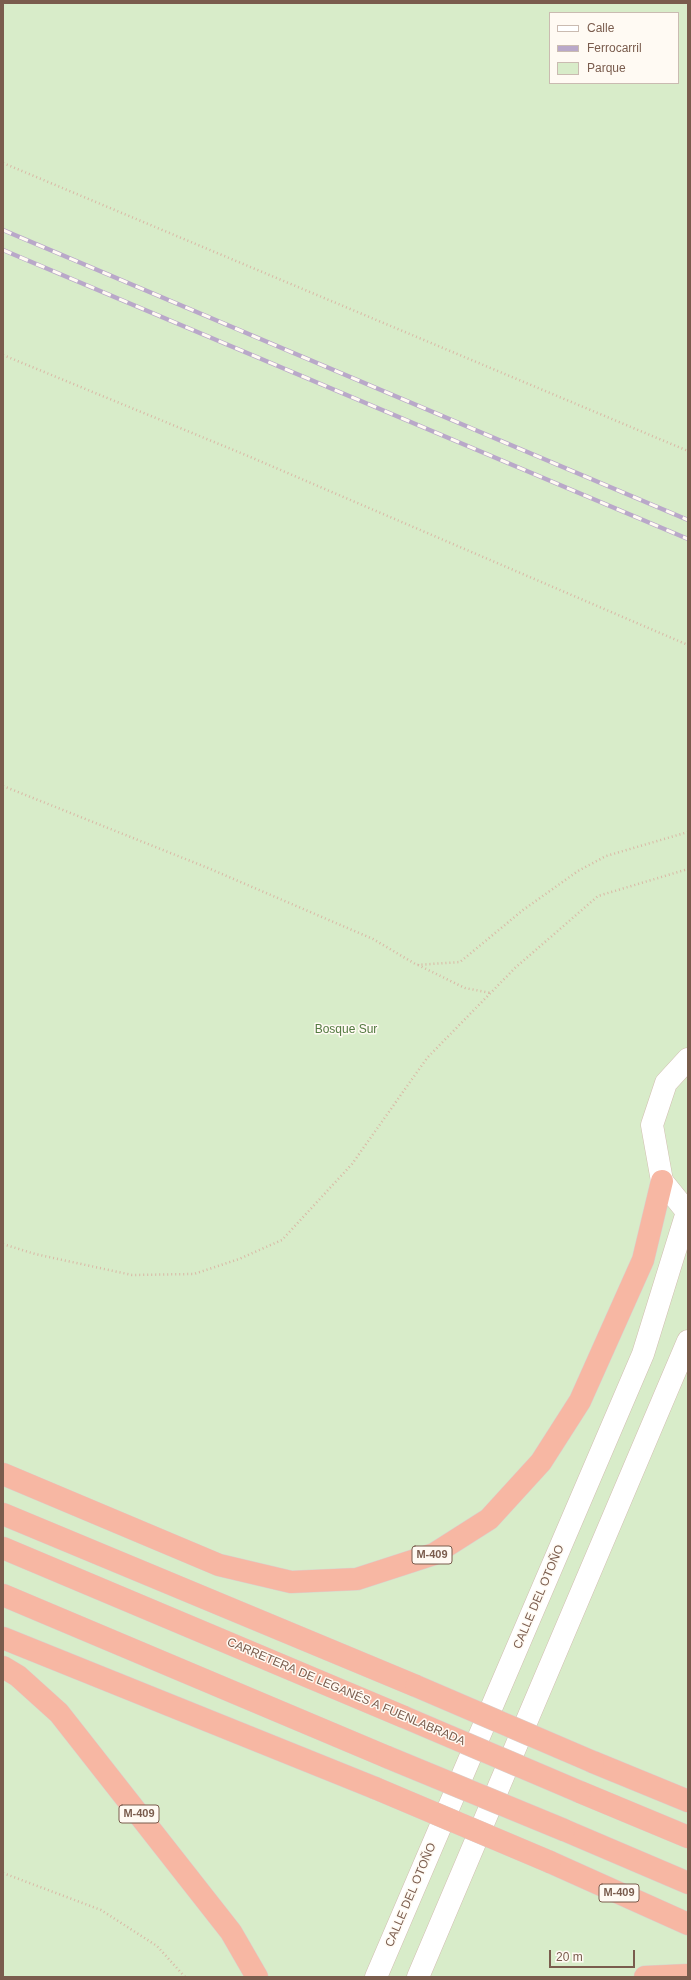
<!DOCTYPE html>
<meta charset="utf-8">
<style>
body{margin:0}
#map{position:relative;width:691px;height:1980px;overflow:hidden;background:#fdf6ec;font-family:Arial,sans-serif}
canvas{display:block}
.frame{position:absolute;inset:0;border:4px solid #7a5c4d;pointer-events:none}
.legend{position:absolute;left:549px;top:12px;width:130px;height:72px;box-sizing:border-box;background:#fffaf3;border:1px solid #cabbb1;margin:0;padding:5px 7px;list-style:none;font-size:12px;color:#7a5c4d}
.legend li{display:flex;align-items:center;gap:8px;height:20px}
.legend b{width:20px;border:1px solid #cabbb1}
.scale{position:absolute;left:549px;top:1950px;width:86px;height:18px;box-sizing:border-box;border:2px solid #7a5c4d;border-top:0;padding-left:5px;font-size:12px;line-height:14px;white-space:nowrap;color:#7a5c4d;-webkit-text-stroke:3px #fffaf3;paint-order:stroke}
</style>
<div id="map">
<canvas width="691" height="1980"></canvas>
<div class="frame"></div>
<ul class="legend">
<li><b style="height:5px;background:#fff"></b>Calle</li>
<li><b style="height:5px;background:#b9a8c9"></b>Ferrocarril</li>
<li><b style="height:11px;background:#d8ecc9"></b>Parque</li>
</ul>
<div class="scale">20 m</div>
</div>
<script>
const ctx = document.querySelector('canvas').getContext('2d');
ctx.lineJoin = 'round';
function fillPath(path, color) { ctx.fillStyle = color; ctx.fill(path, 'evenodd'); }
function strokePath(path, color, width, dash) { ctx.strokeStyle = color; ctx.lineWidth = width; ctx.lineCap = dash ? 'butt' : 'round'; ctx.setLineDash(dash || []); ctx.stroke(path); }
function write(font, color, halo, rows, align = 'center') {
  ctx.font = font + ' Arial,sans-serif'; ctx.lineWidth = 3; ctx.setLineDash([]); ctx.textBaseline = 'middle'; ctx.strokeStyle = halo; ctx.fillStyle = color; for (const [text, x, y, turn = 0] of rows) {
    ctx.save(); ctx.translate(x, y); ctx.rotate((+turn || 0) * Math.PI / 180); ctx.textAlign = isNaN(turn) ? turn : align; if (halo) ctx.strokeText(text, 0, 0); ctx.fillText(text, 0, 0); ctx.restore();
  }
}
fillPath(new Path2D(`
 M3,3H688V1977H3ZM550,13H678V83H550Z`), '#d8ecc9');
const street = new Path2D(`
 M688,1059L666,1083L652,1125L662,1181L688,1213
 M376,1977L643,1354L687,1212
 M418,1977L688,1341`);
const highway = new Path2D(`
 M3,1474L219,1565L291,1582L357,1579L434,1554L489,1519L541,1462L580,1401L643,1260L662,1181
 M3,1514L416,1686
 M3,1548L404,1717
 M3,1595L387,1757
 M3,1638L375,1788
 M3,1667L18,1676L59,1713L231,1932L257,1977
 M593,1762L688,1801
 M580,1792L688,1837
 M564,1830L688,1883
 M550,1862L688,1924
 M645,1977L688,1975`);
strokePath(street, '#d1beb0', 23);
strokePath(highway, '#dad1cd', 23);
strokePath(new Path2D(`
 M3,163L688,451
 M3,355L248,456L688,645
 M3,786L208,868L373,939L417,965L460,962L523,910L578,871L606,856L688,832
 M418,965L465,988L491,993
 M3,1244L35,1254L132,1275L194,1274L239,1259L282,1240L352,1164L427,1058L515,968L598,896L688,869
 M3,1873L101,1910L157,1946L185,1977`), '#d9b8a5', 2.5, [1, 3]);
strokePath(street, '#fff', 22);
strokePath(highway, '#f7b7a3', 22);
const rail = new Path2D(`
 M3,230L688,520
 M3,250L688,539`);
strokePath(rail, '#b9a8c9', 4.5);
strokePath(rail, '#fffaf3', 3, [9]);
const highwayBridge = new Path2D(`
 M416,1686L593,1762
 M404,1717L580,1792
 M387,1757L564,1830
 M375,1788L550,1862`);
strokePath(highwayBridge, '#dad1cd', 23, []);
strokePath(highwayBridge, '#f7b7a3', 22);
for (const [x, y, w] of [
 [432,1555,40],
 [139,1814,40],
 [619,1893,40]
]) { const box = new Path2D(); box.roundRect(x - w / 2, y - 9, w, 18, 3); ctx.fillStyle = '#fffaf3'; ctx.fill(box); strokePath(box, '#7a5c4d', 1); }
write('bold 11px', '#7a5c4d', null, [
 ["M-409",432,1555],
 ["M-409",139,1814],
 ["M-409",619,1893]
]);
write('12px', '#537a41', '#fffaf3', [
 ["Bosque Sur",346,1030]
]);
write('12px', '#7a5c4d', '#fffaf3', [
 ["CALLE DEL OTOÑO",539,1597,-67],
 ["CARRETERA DE LEGANÉS A FUENLABRADA",346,1692,23],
 ["CALLE DEL OTOÑO",411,1895,-67]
]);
</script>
